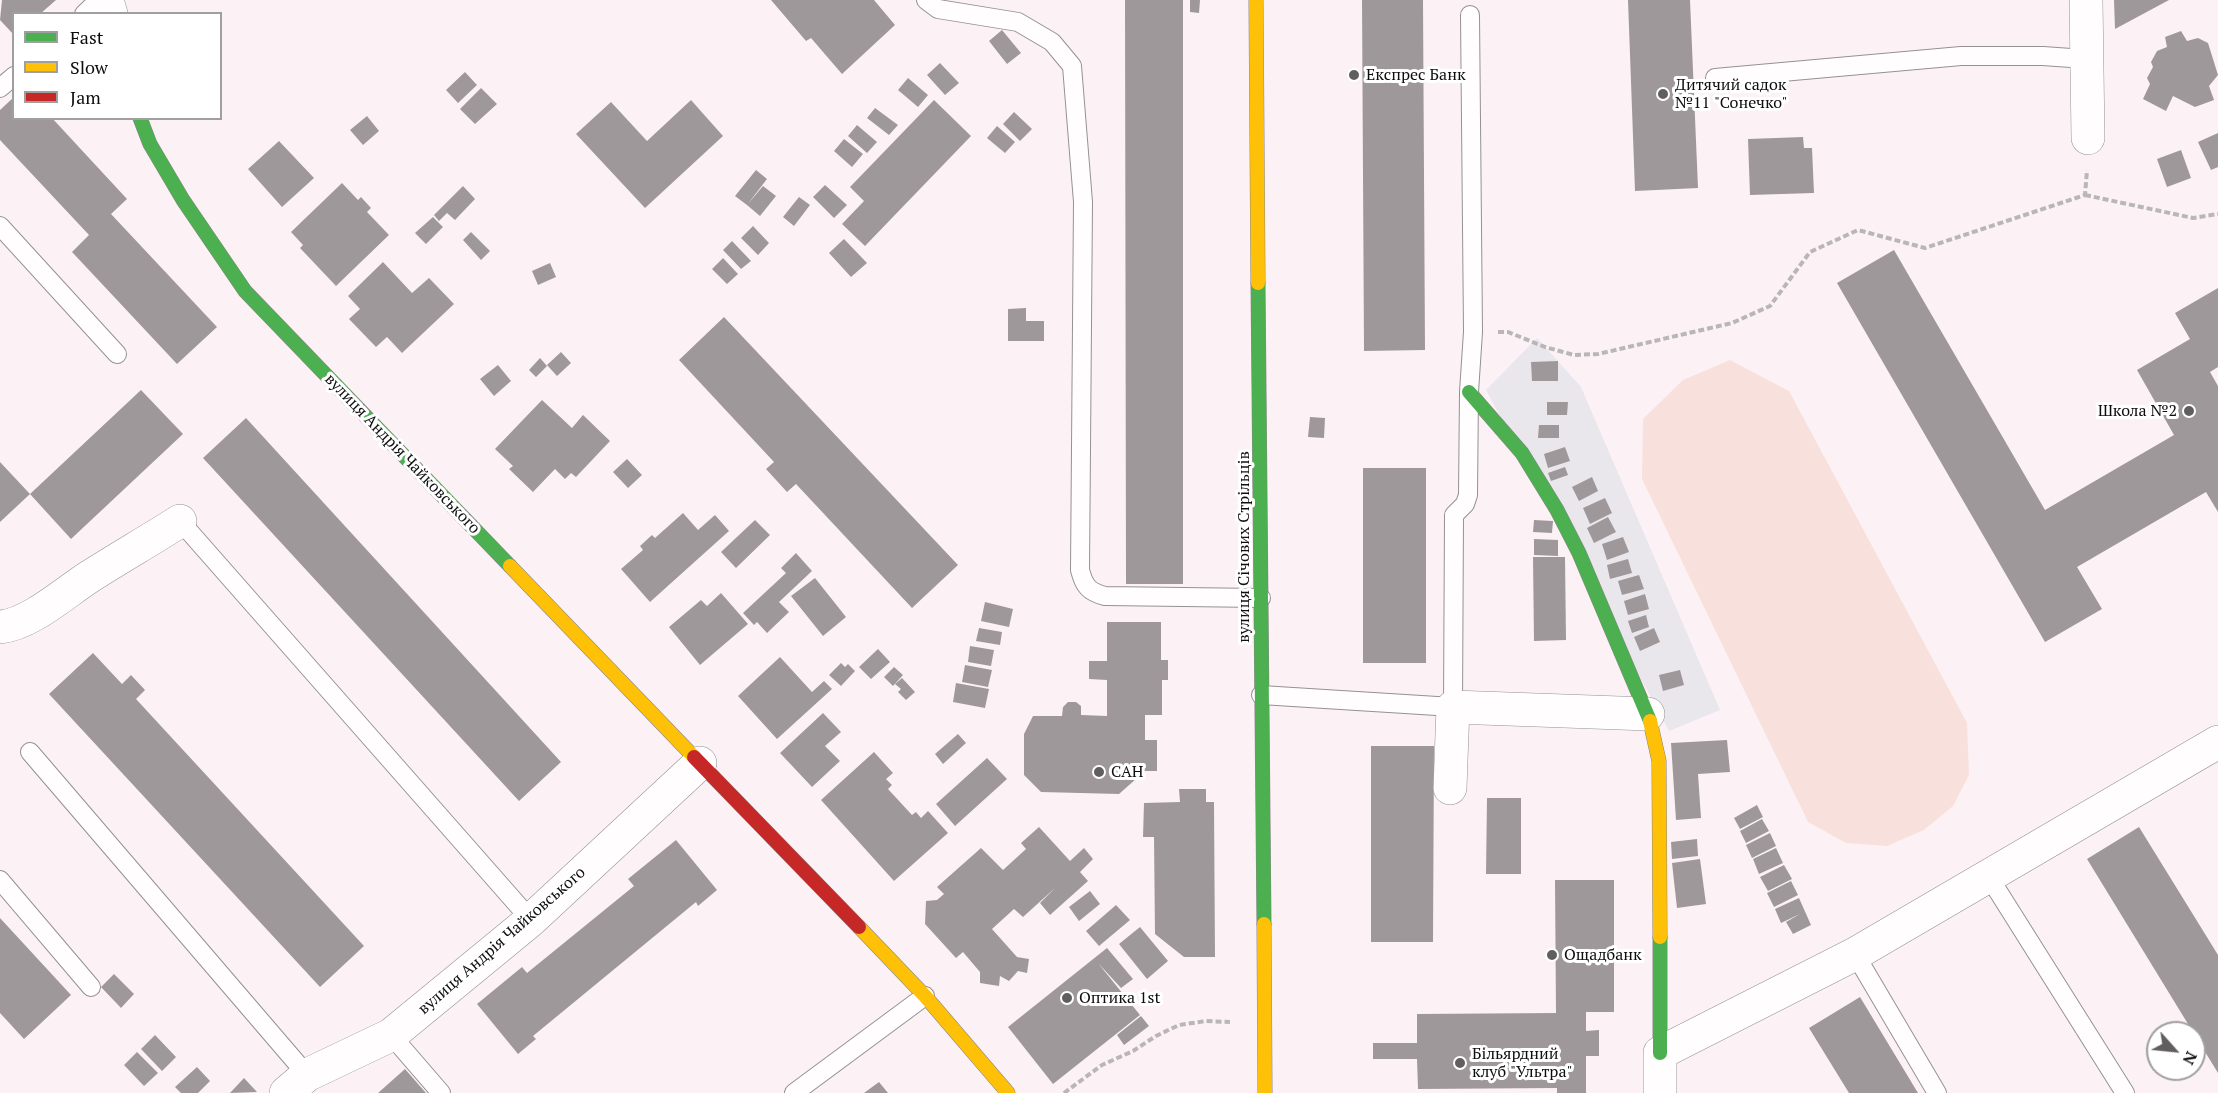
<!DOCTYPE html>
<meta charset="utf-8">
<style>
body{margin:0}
#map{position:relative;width:2218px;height:1093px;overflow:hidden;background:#fcf2f5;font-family:"PT Serif",serif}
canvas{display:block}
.legend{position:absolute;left:12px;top:12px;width:210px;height:108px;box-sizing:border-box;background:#fff;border:2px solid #9f9f9f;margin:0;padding:8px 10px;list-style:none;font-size:18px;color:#0e0e0e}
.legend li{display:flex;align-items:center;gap:12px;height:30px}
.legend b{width:30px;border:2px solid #9f9f9f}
.north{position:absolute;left:2146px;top:1021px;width:60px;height:60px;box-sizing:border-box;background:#fff;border:2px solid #9f9f9f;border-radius:50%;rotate:117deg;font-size:16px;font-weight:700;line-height:24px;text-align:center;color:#0e0e0e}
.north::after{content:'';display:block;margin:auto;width:21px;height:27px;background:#615e5f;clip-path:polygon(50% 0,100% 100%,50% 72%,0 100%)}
</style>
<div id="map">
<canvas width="2218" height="1093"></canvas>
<ul class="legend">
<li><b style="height:8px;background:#4caf50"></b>Fast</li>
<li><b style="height:8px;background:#ffc107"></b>Slow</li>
<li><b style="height:8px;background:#c62828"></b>Jam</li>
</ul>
<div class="north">N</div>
</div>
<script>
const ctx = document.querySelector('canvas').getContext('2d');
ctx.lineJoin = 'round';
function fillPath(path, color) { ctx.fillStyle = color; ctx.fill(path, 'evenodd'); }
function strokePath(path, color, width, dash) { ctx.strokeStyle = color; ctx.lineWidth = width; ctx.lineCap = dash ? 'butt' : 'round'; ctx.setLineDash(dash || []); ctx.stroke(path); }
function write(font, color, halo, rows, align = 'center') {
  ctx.font = font + ' "PT Serif",serif'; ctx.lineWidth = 6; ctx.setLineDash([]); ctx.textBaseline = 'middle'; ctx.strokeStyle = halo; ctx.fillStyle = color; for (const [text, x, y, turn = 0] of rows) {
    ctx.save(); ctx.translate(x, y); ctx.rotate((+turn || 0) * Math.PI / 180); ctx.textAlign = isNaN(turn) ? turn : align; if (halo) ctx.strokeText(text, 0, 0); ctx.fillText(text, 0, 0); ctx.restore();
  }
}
fillPath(new Path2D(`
 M1537,338L1581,387L1720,710L1669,731L1486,390Z`), '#e9e6ec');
fillPath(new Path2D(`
 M1730,360L1789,391L1967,723L1969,775L1953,806L1924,830L1887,846L1846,843L1808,822L1642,479L1643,419L1683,380Z`), '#f8e0dc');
fillPath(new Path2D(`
 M2,0H56L40,14H14V35L0,20Z
 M771,0H874L895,25L842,74L811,38L806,41Z
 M1125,0H1183V584H1126Z
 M1190,0H1200L1199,13L1190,12Z
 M1362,0H1423L1425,350L1364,351Z
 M1628,0H1690L1698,188L1635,191Z
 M2114,0H2169L2115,29Z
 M1002,30L1021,53L1007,64L989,41Z
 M2181,31L2187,41L2198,38L2208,43L2218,75L2209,86L2214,100L2195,107L2173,96L2166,111L2143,99L2150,84L2147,78L2153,67L2151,62L2157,51L2167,47L2165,37Z
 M940,63L959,83L945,95L927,75Z
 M465,72L477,85L458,103L446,90Z
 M908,78L928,95L918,107L898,90Z
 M481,88L497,104L475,124L460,109Z
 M14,97V118H52L127,199L111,214L217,327L177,364L72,252L89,235L0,140V110Z
 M691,100L723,136L645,208L576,134L611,102L647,141Z
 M934,100L971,136L865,246L842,224L864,201L850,187Z
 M875,108L898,125L889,135L867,118Z
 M1014,112L1032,129L1020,141L1003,124Z
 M367,116L379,131L363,145L350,130Z
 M857,125L877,142L867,153L848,136Z
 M997,126L1015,142L1005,153L987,138Z
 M2218,133V167L2211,170L2198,142Z
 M1803,137L1804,148H1812L1814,193L1750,195L1748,139Z
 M844,139L863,154L852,167L834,151Z
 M279,141L314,178L282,207L248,169Z
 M2181,150L2191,178L2167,187L2157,159Z
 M756,170L767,179L747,205L735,196Z
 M342,183L358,200L361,197L371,208L367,212L389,235L336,286L300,248L303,245L291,232Z
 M825,185L847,205L834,218L813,197Z
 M463,186L475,199L455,220L447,213L439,221L434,215Z
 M763,186L776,196L760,216L747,205Z
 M799,197L810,205L794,226L783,217Z
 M433,217L443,227L426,244L415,233Z
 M753,226L769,243L758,255L741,238Z
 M471,232L490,251L481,260L463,240Z
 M844,239L867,263L851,277L829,253Z
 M732,241L751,261L741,269L723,250Z
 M1894,250L2045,510L2174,435L2137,370L2190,339L2175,313L2218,288V367L2210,372L2218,386V512L2206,492L2077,567L2102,609L2045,642L1837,283Z
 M723,258L738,274L727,284L712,269Z
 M383,262L412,293L429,278L454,304L402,353L387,337L376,347L349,319L360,309L348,296Z
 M550,263L556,277L538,285L532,271Z
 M1026,308V321H1044V341H1008V309Z
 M724,317L958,565L912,608L796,484L787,492L766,469L774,462L679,360Z
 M561,352L571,363L557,376L547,365Z
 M540,358L547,366L536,377L529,370Z
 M1558,361V381H1532L1531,362Z
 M498,365L511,381L494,396L480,379Z
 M141,390L183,434L71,539L30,494L0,522V462L30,494Z
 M542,400L572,428L583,415L610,441L576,477L571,473L565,479L555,469L533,492L509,469L513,466L495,449Z
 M1547,402H1568L1567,415H1547Z
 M1310,417L1325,418L1324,438L1308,437Z
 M246,418L561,762L519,801L203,458Z
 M1539,425H1559V438H1538Z
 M1565,447L1570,461L1548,468L1544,454Z
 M627,459L642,475L628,488L613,472Z
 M1565,467L1568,475L1551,481L1548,473Z
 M1363,468H1426V663H1363Z
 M1592,477L1598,491L1579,501L1572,487Z
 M1605,498L1612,513L1590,524L1583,508Z
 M683,513L698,530L715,515L729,531L650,602L621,569L643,550L640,546L652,535L655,538Z
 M1608,517L1616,532L1594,543L1587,528Z
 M755,520L770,535L736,568L721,552Z
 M1534,520L1553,521L1552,533L1533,532Z
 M1623,537L1629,552L1607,560L1602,544Z
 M1534,539L1558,540V556L1534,555Z
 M796,553L812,571L779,602L789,612L767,633L757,622L754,625L743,613L786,573L781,568Z
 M1533,557H1565L1566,640L1534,641Z
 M1628,559L1632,573L1610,579L1607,565Z
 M1639,575L1644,589L1622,595L1618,581Z
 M815,578L846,617L823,636L791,596Z
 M721,593L748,624L700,665L669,627L701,600L707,606Z
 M1645,594L1649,609L1628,615L1624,601Z
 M985,602L1013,609L1009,627L981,621Z
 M1646,615L1649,627L1632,633L1628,621Z
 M1107,622H1161V660H1168V680H1162V715H1145V740H1157V771H1145L1119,794L1041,792L1024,775V734L1033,716H1062L1063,707L1068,702H1076L1081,706V715L1107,716V680L1089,679V661H1107Z
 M979,628L1002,632L1000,645L976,641Z
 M1654,628L1660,642L1640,651L1634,637Z
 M970,646L994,650L991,666L968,662Z
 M878,649L890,662L871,679L859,667Z
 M93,653L122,684L131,675L145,690L136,699L364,946L320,987L49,694Z
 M780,657L812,692L824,681L832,689L777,739L738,696Z
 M841,663L845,667L848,664L855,671L841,686L829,675Z
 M965,665L992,670L988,687L962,682Z
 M894,667L903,675L893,686L884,677Z
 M1680,670L1684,685L1663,691L1659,675Z
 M902,678L915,692L906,700L898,692L901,689L895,684Z
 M956,683L989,689L985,708L953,702Z
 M823,713L841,732L825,746L840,761L812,787L780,753Z
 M958,734L966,743L943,764L935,754Z
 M1727,740L1730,772L1698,774L1701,818L1676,820L1671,743Z
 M1371,746H1434L1433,942H1371Z
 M874,752L893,773L886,779L892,785L888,789L912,815L916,812L921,818L928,811L948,833L894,881L821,800Z
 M987,758L1007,779L955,826L936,804Z
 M1179,789H1206V802H1214L1215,957H1184L1155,934L1154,837H1143L1144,803L1180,802Z
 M1487,798H1521V874H1486Z
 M1757,805L1763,817L1740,829L1734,818Z
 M1762,819L1769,831L1746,843L1740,831Z
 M1039,827L1070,861L1084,848L1093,859L1080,872L1088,881L1050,915L1040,903L1055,888L1023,917L1014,909L992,929L1017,957L1029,959L1027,973L1018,971L1009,981L1000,976L999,986L980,983V972L963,952L956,958L925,924L926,901L937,900L944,894L937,887L981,848L1003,870L1026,849L1021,843Z
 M2139,827L2218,955V1073L2087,859Z
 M1770,833L1776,846L1752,858L1746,845Z
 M1697,839L1698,856L1672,859L1671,842Z
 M676,840L717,890L698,906L696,902L533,1036L536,1039L518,1054L477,1004L522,967L527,973L634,886L628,879Z
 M1776,848L1783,863L1759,874L1753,859Z
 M1700,859L1706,904L1677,908L1672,863Z
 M1784,865L1792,879L1768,891L1760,877Z
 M1555,880H1614V1012H1586V1031L1599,1030V1056H1586V1093H1557V1088L1418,1089L1417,1059H1373V1043H1417V1014L1556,1013Z
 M1791,881L1798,895L1774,907L1767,893Z
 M1090,891L1100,904L1079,921L1069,907Z
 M1799,898L1811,925L1793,934L1786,922L1800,914L1781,923L1775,909Z
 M1116,905L1130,920L1099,946L1086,931Z
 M0,918L71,995L24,1039L0,1013Z
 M1140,927L1168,961L1147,979L1119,944Z
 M1107,948L1133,979L1121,988L1098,963L1140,1015L1053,1084L1008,1027Z
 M114,974L134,994L121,1008L101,987Z
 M1860,997L1918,1093H1849L1809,1028Z
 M1141,1016L1149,1026L1124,1045L1117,1035Z
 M155,1035L176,1057L162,1071L141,1049Z
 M137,1052L158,1073L144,1086L124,1065Z
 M197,1067L210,1081L198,1093H181L175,1087Z
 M405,1069L426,1093H378Z
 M244,1078L257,1092L230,1093Z
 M879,1082L888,1093H864Z`), '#9f989b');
const lane = new Path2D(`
 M926,0L938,9L1018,22L1052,42L1072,66L1083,202L1080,570C1084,586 1089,592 1105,596L1261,598
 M84,14L99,0
 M1715,78L1961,56H2043L2085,59
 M0,88L14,76
 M0,226L117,354
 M180,521L531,920
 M1261,695L1453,707L1454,515L1465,504L1468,495L1469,392L1473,332L1470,15
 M30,752L307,1075
 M1989,877L2125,1093
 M0,880L91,987
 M1855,954L1937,1093
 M391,1035L441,1093
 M794,1093L925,996`);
const street = new Path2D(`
 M107,0L111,14
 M2086,0L2088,138
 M0,627C30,624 63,594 89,577C119,558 150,540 180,521
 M1450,788L1453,707L1648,714
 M286,1093L307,1075L391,1035L531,920L700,763
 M1660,1093V1053L1855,954L2218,742`);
const fast = new Path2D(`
 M140,118L150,144L183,200L245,291L510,566
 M1258,283L1264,924
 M1469,392L1522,453L1557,510L1579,553L1650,721
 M1660,937V1053`);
const slow = new Path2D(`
 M1256,0L1258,283
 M510,566L694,757
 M1650,721L1659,761L1660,937
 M1264,924L1265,1093
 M859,927L925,996L1008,1093`);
const jam = new Path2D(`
 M694,757L859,927`);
strokePath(lane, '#959192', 20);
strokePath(street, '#959192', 34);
strokePath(fast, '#8c8789', 15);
strokePath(slow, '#8c8789', 15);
strokePath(jam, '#8c8789', 15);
strokePath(new Path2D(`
 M2085,195L2193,218L2218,214
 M1498,332H1508L1545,347L1574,355L1598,354L1732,323L1770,306L1810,252L1858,230L1925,248L2085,195L2087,170
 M1064,1093L1102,1065L1133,1051L1156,1036L1179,1025L1206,1021L1230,1022`), '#b8b6b7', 4, [6, 3]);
strokePath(lane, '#fffdfe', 18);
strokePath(street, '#fffdfe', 33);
strokePath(fast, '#4caf50', 14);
strokePath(slow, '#ffc107', 14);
strokePath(jam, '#c62828', 14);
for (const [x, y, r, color] of [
 [1354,75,6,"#615e5f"],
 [1663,94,6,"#615e5f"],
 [2189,411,6,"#615e5f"],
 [1099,772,6,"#615e5f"],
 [1552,955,6,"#615e5f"],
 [1067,998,6,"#615e5f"],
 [1460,1063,6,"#615e5f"]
]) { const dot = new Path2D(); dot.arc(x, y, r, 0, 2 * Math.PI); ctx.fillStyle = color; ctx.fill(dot); strokePath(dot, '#fff', 2); }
write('16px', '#0e0e0e', '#fff', [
 ["Експрес Банк",1366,75],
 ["Дитячий садок",1675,85],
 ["№11 \"Сонечко\"",1675,103],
 ["Школа №2",2177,411,"right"],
 ["САН",1111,772],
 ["Ощадбанк",1564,955],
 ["Оптика 1st",1079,998],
 ["Більярдний",1472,1054],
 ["клуб \"Ультра\"",1472,1072]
], 'left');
write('16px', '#0e0e0e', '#fff', [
 ["вулиця Андрія Чайковського",402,454,46],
 ["вулиця Січових Стрільців",1244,547,-90],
 ["вулиця Андрія Чайковського",502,941,-41]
]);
</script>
